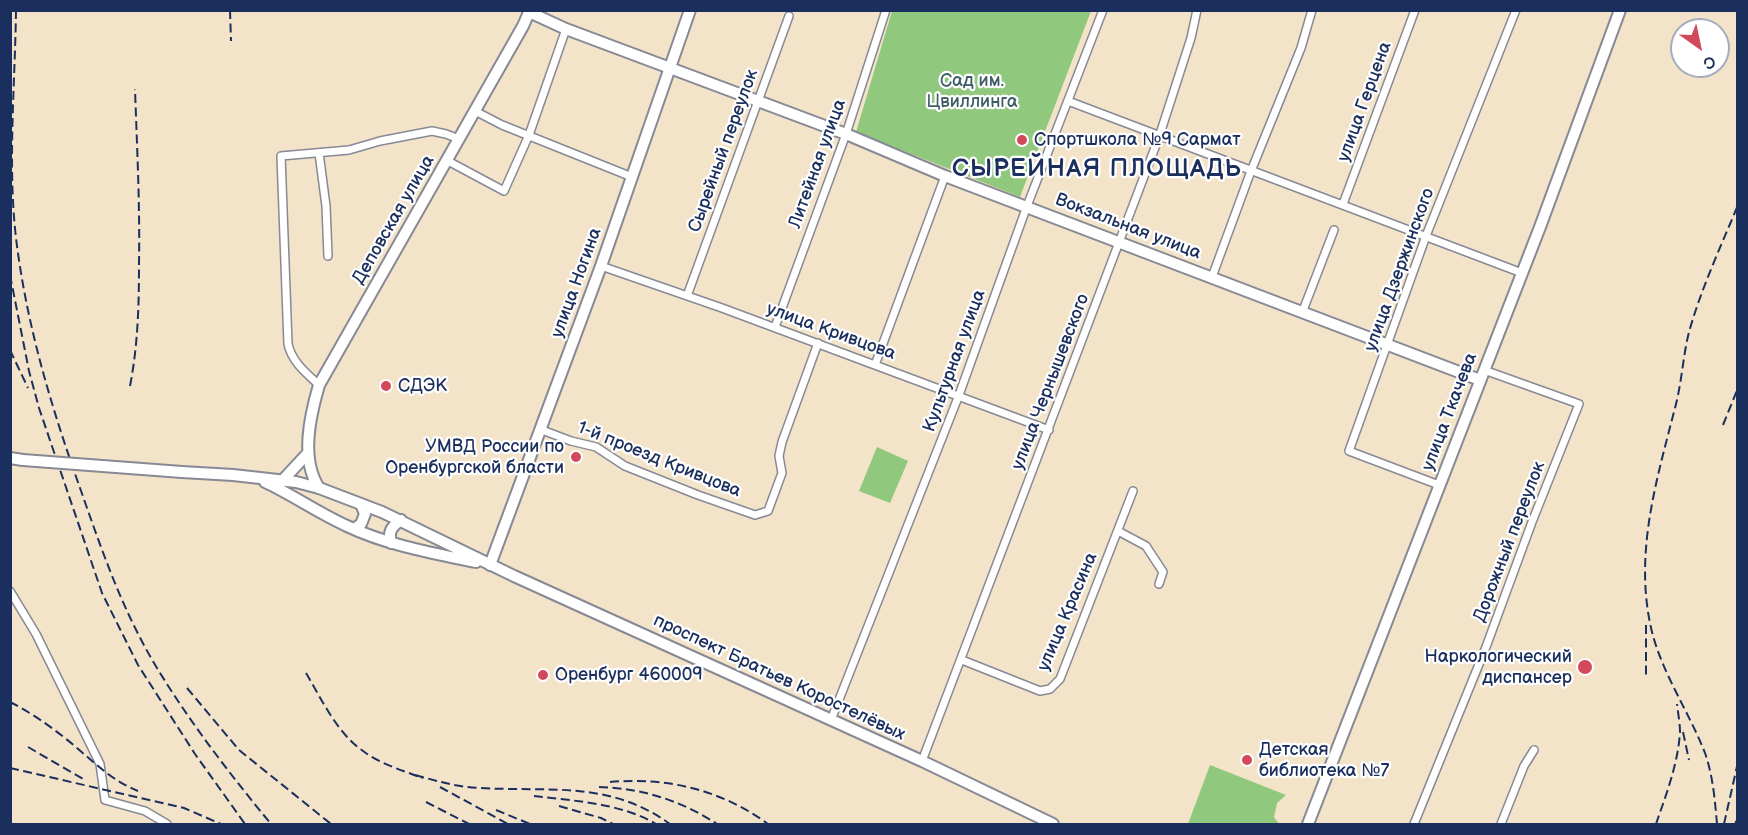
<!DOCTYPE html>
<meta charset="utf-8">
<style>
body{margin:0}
#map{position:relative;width:1748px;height:835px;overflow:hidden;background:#f3e3c9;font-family:"Balsamiq Sans",sans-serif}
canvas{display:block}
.frame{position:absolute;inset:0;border:12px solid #1b2f5e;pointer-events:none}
.north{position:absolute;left:1670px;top:18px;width:60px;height:60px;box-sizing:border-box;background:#fff;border:2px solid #a4acbf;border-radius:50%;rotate:147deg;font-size:16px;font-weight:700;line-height:24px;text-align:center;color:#1b2f5e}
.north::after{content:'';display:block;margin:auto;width:21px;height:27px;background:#d1495b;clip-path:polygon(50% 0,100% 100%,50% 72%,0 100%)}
</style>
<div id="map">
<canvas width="1748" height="835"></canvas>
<div class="frame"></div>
<div class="north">С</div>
</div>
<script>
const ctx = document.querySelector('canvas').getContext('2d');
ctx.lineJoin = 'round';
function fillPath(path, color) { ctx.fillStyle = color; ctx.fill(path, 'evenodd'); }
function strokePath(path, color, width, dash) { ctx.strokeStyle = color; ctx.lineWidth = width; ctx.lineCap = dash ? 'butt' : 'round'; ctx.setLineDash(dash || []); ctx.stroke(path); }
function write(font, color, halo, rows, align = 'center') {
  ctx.font = font + ' "Balsamiq Sans",sans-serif'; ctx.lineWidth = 4.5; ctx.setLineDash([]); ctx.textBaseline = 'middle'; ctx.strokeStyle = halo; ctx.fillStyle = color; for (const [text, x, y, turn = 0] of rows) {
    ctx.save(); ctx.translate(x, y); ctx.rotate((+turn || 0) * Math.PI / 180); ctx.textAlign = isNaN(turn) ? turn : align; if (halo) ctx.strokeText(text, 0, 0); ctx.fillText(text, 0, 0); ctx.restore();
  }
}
fillPath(new Path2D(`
 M892,11H1091L1020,197L856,132Z
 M877,447L908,461L890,503L859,491Z
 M1210,765L1286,795L1277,803L1274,817L1279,824H1188Z`), '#90c97d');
const street = new Path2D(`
 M1068,101L1522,273
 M475,111L502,125L632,177
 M319,153L326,206L328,256
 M448,161L504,191L529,135L566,29
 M1343,204L1415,10
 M601,266L722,308L1049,430
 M1212,277L1251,171L1301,48L1312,10
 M687,296L789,16
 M1302,313L1334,230
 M775,327L846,134L886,10
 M875,365L945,176
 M319,385C306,373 292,362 288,344L281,156L349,150L380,141L432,131L446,134L459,139
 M542,430L571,441L596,447L625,466L698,495L755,515L768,511L782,473L779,456L782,442L818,343
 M1439,485L1349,451L1426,236L1516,10
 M1118,531L1146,546L1163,572L1159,584
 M10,591L36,634L100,764L105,800L145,811L167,824
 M962,660L1040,691L1050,689L1060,679L1133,491
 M831,720L959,395L1027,206L1103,10
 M922,761L1159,137L1191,38L1197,10
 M1414,824L1486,647L1532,522L1579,404L1484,370
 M1501,824L1524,766L1534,750`);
const secondary = new Path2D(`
 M529,12L566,29L846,134L945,176L1480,380
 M282,481L308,453
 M319,488C300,459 310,416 319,385L523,26L530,10
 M490,565L601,266L690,10
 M1308,824L1540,227L1620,10`);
const primary = new Path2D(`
 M10,458L23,460
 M182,472L233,475L296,482L319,488L382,512L514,576L922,761L1053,824
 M265,482C293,495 318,513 347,526C387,545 432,553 476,562
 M354,529L361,524L365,514L361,504
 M391,543C388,532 391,527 401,520`);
strokePath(street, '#878994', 10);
strokePath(secondary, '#878994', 14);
strokePath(primary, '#878994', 14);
strokePath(street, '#fff', 7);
strokePath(secondary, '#fff', 10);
strokePath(primary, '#fff', 10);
strokePath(new Path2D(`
 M16,10C15,86 7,172 17,246C28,330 52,409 80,488C101,548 121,607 154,663C188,720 229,773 271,824
 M230,10L231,41
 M10,275L29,371L39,408L102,593L138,665L195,754L245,824
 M10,350L28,388
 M130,386C138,345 139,305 139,263C140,205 137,147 135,89
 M1723,425L1738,388
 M1646,625V676
 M306,673C322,700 337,733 363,751C380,764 402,770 422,778
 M187,688L239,750L331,824
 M10,702C34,714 57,731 77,748C97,765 113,781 138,791
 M1683,732L1689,760
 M28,747L85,780
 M10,768L184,808L221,824
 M415,775C437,781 457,787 479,788C549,792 609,780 670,824
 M610,782C667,777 722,790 768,824
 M440,787L508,824
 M599,787C642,788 682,801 717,824
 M534,796C574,801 621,803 656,824
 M426,802L469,824
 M559,806L601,818L613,824
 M496,810L530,824
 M1656,824C1666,795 1678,764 1680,732C1680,723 1678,713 1677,704
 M1717,824C1715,801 1713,776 1705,753C1689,712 1663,675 1652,632C1633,554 1657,479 1676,404C1682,380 1683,356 1689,332C1701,289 1721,246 1738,205
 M1724,824L1738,762
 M1735,824L1738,818`), '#1b2f5e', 2, [9, 4.5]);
const primaryBridge = new Path2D(`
 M23,460L182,472`);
strokePath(primaryBridge, '#878994', 14, []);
strokePath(primaryBridge, '#fff', 10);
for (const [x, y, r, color] of [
 [1022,140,6,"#d1495b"],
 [386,386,6,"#d1495b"],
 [576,457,6,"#d1495b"],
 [1585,667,8,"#d1495b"],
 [543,675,6,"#d1495b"],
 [1247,760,6,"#d1495b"]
]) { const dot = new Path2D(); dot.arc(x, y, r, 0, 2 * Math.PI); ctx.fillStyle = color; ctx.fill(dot); strokePath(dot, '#fff', 2); }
write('18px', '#3e5d67', '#fff', [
 ["Сад им.",972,81],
 ["Цвиллинга",972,102]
]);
write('18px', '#1b2f5e', '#fff', [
 ["улица Герцена",1365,102,-70],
 ["Сырейный переулок",724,151,-70],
 ["Литейная улица",818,164,-70],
 ["Деповская улица",394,220,-60],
 ["Вокзальная улица",1128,227,21],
 ["улица Дзержинского",1400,270,-70],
 ["улица Ногина",577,283,-70],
 ["улица Кривцова",831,332,20],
 ["Культурная улица",955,361,-70],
 ["улица Чернышевского",1051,382,-69],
 ["улица Ткачева",1450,412,-69],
 ["1-й проезд Кривцова",659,460,22],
 ["Дорожный переулок",1510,542,-69],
 ["улица Красина",1068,612,-67],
 ["проспект Братьев Коростелёвых",779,678,25]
]);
write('18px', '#1b2f5e', '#fff', [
 ["Спортшкола №9 Сармат",1034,140],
 ["СДЭК",398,386],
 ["УМВД России по",564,447,"right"],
 ["Оренбургской бласти",564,468,"right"],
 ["Наркологический",1572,657,"right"],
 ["диспансер",1572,678,"right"],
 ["Оренбург 460009",555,675],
 ["Детская",1259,750],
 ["библиотека №7",1259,771]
], 'left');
ctx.letterSpacing = '1.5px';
write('bold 24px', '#1b2f5e', '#fff', [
 ["СЫРЕЙНАЯ ПЛОЩАДЬ",1097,170]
]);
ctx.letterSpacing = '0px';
</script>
